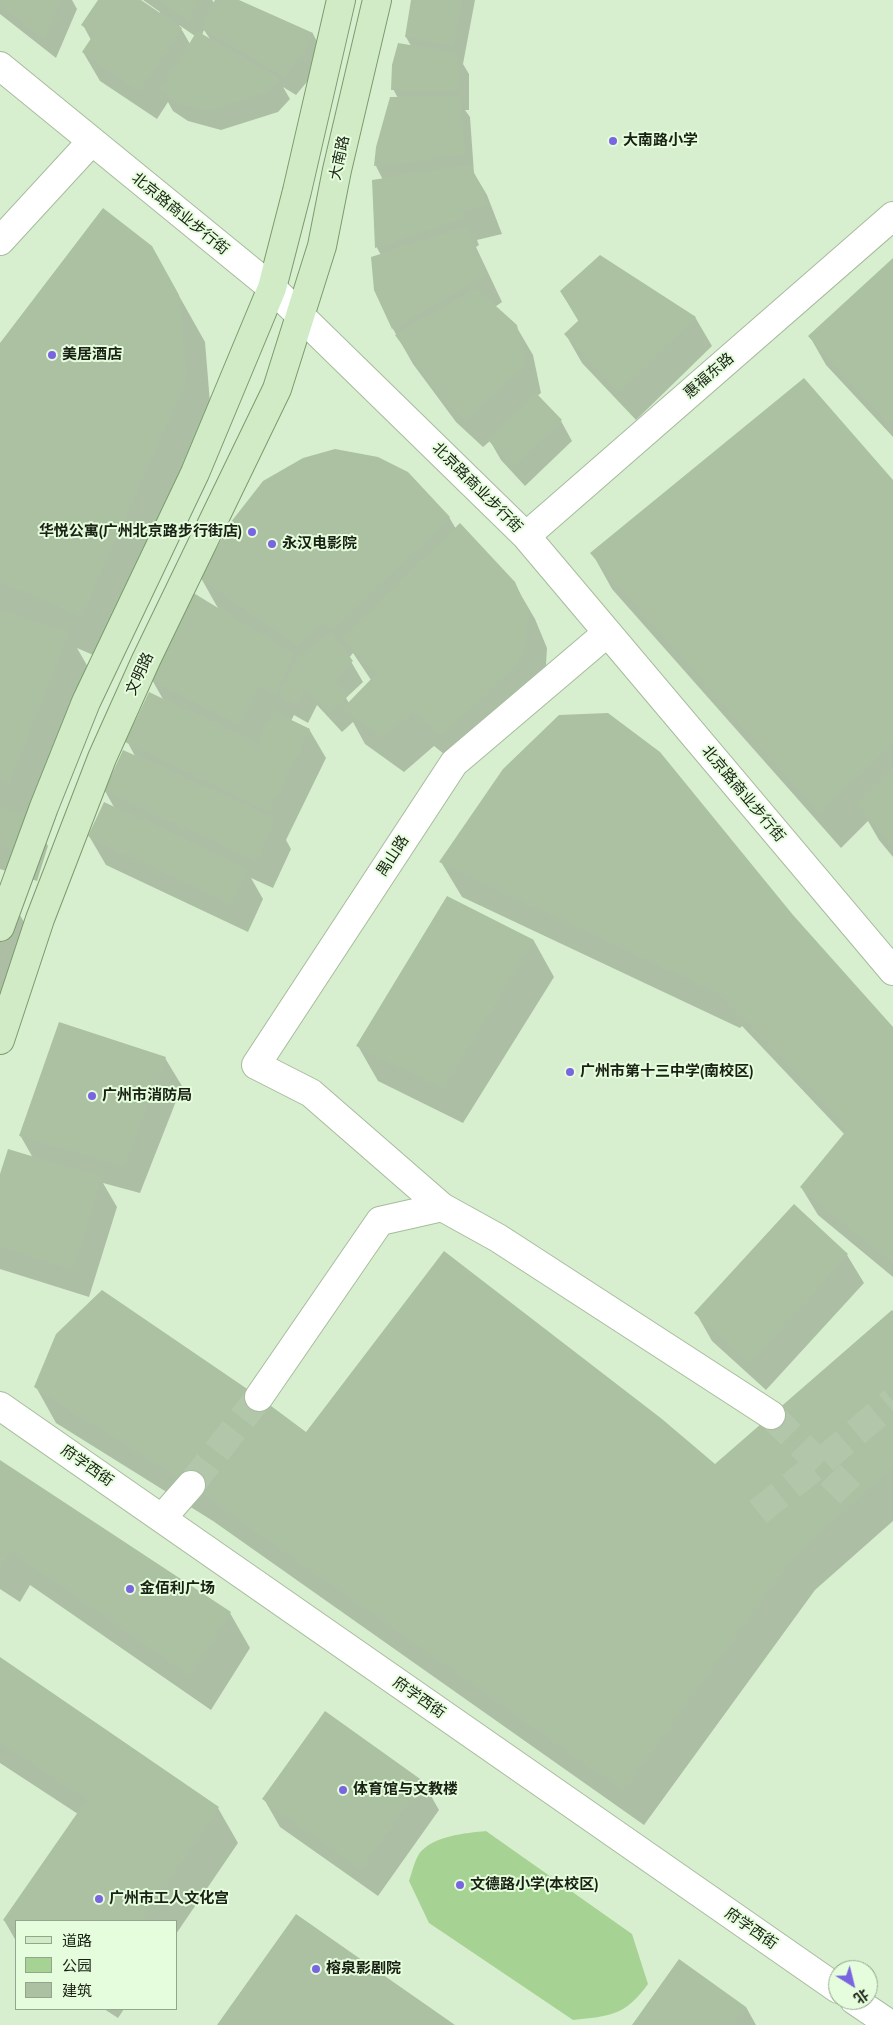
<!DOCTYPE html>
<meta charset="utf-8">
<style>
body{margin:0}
#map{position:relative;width:893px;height:2025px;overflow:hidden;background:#d8efcf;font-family:"PT Sans Narrow","Noto Sans SC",sans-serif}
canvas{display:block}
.legend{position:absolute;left:15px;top:1920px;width:162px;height:90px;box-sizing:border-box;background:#e5fddc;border:1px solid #93a58c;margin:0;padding:6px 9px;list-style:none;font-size:15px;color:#192115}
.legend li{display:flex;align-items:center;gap:10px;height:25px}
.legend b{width:25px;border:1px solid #93a58c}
.north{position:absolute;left:828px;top:1960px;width:50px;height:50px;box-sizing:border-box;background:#e5fddc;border:1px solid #93a58c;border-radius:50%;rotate:144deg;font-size:14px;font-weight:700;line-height:20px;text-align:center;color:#192115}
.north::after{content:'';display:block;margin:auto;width:18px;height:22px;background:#7965e0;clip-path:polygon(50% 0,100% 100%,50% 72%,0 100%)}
</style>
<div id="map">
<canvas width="893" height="2025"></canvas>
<ul class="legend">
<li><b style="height:6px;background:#d0ebc5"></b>道路</li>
<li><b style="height:14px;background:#a6d394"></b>公园</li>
<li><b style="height:14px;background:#abc1a2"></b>建筑</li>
</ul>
<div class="north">北</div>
</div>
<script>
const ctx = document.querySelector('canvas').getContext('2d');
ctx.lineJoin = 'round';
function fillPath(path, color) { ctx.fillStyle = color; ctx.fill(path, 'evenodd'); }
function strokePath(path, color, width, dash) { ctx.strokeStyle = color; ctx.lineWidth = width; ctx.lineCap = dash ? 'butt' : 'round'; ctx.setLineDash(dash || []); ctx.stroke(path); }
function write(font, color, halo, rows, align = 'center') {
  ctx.font = font + ' "PT Sans Narrow","Noto Sans SC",sans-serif'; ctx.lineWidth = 4; ctx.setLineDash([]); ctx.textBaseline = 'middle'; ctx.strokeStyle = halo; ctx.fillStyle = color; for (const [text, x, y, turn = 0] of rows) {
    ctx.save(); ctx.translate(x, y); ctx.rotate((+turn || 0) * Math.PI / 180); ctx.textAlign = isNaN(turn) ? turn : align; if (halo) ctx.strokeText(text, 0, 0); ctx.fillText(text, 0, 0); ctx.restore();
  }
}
fillPath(new Path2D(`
 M486,1831L632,1934L648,1984C625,2016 610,2016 573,2020L429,1923L409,1881C412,1873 414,1862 419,1854C432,1836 466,1833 486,1831Z`), '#a6d394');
fillPath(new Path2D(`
 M0,0H72L77,9L56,58L0,14Z
 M100,0H138L159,14L160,12L143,0H212L215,4L217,0H236L313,34L324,54L316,71L296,95L283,87L290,99L278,112L221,130L188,121L173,111L168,102L157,119L100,81L83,52L91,40L83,25ZM179,25L195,36L190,44ZM204,30L210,39L202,35Z
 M412,0H475L463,64L469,74V110H465L470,117L474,173L487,195L502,234L477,240L479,245L476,247L502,302L495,307L516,326L533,355L541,393L537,396L561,421L572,441L525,486L501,460L490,441L483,447L456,422L413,364L393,329L376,289L381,255L377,248L374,181L383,180L376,166L377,148L398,98L393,89L411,46L406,37Z
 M151,246L205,342L212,427L107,661L77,648L99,686L40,833L48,846L37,881L0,869V345Z
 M893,260V437L826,365L810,337Z
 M561,292L695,317L712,346L636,420L582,363L566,335L579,322Z
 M893,482V857L879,840L868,821L841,848L612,589L592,553Z
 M449,517L456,529L514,583L535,619L547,648L545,681L464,770L434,746L404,772L365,744L353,722L342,732L317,705L308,723L294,715L291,721L309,729L326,758L286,840L291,849L273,888L251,878L263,899L248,932L106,865L89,836L115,809L105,791L136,758L127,741L164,701L151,678L219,610L201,578ZM353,653L371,680L349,703L346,698L363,682L349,658Z
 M441,862L792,916L893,1029V1277L818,1215L801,1187L845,1135L742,1026L740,1028L462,897Z
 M0,885L3,886L24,922L0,999Z
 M447,897L534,941L554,977L463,1123L378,1081L358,1046Z
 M165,1058L182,1086L140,1193L103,1183L117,1207L89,1297L0,1269V1178L33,1158L20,1135Z
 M794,1206L847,1255L864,1283L766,1390L712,1341L696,1313Z
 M893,1313V1521L815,1590L644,1825L213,1521L56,1423L36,1387L306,1434L715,1466Z
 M0,1461L230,1613L250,1648L211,1710L30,1585L20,1602L0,1589Z
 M0,1658L218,1808L238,1843L176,1934V1921H16V1941L4,1920L78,1814L0,1763Z
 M423,1782L439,1810L378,1896L280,1827L264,1799Z
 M746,2007L756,2025H633Z
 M104,2009H124L118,2018Z`), '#0003');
fillPath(new Path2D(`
 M0,0H61L44,39L0,4Z
 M98,0H141L182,28L140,91L82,52L94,34L81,25Z
 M159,0H199L188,20Z
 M215,0H239L313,33L305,51L284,76L201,27Z
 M411,0H461L453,45L405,37Z
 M197,31L279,79L266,92L209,111L175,101L160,91Z
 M398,43L458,53V90H391L392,65Z
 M459,96L465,153L374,166L376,147L390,97Z
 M471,165L487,205L462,211L464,217L375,248L372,180Z
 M103,208L152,246L179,295L186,380L81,616L0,581V343Z
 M466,227L486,274L392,329L374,290L371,257Z
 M600,255L696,317L619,392L564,334L579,320L560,291Z
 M893,258V419L888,423L808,336Z
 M477,289L517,325L525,364L466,420L438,394L395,335Z
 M804,378L893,480V742L819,813L590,553Z
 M537,394L562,420L513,467L488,440Z
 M335,449L378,457L408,472L450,517L333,629L321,622L298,645L200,578L231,522L263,481L303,458Z
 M460,523L515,582L528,611L525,644L516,665L442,735L413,711L383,737L343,708L376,674L343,639Z
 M192,592L293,654L275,694L259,686L240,724L149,678Z
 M0,610L69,633L9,782L0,779Z
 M331,632L353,661L334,679L347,697L330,713L305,687L296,704L280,695L298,658Z
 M149,692L257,744L273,711L310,729L270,811L125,742Z
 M608,713L660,752L793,915L893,1027V1263L800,1187L847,1130L816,1093L719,993L439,862L503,769L559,715Z
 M123,750L275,819L257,860L104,791Z
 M893,768V847L857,804Z
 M104,802L248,870L231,904L88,836Z
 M0,807L32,817L21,853L0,846Z
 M447,896L534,940L443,1088L356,1046Z
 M59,1022L166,1057L124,1165L19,1136Z
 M8,1149L101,1177L73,1269L0,1246V1174Z
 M794,1204L848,1254L749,1363L694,1313Z
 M444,1251L662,1419L715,1464L892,1310L893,1311V1467L795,1554L623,1790L191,1485L34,1387L56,1334L102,1290L259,1397L306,1432Z
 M0,1460L231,1612L190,1675L9,1550L0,1565Z
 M0,1657L219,1807L140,1921H16V1929L3,1920L87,1799L0,1742Z
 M325,1711L423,1781L361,1869L262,1799Z
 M296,1914L455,2025H217Z
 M679,1959L746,2007L733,2025H632Z`), '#abc1a2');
strokePath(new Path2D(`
 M771,1415L856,1500
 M191,1485L259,1397
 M758,1512L820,1463L893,1401`), '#b2c6aa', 28, [28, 14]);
const minor = new Path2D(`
 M0,66L272,288L526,536L893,971
 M0,241L91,142
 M526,536L893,216
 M607,633L454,763L256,1065L311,1093L442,1207L498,1238L771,1415
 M259,1397L380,1221L442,1207
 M0,1406L838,1989
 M162,1518L191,1485
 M854,2000L891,2025`);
const major = new Path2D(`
 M0,927L44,807L86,702L195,473L272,288L297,191L341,0
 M0,1040L40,919L102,758L146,660L277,389L322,246L337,170L377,0`);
strokePath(minor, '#a6bc9d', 30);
strokePath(major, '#7b9b6e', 30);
strokePath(minor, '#fff', 28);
strokePath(major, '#d0ebc5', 28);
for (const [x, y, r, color] of [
 [613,141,5,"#7965e0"],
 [52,355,5,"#7965e0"],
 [252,532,5,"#7965e0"],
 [272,544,5,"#7965e0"],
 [570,1072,5,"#7965e0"],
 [92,1096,5,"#7965e0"],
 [130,1589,5,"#7965e0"],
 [343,1790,5,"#7965e0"],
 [460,1885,5,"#7965e0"],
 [99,1899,5,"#7965e0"],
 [316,1969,5,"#7965e0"]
]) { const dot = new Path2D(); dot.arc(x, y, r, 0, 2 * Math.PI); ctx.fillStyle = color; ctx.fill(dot); strokePath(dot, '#e5fddc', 2); }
write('bold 15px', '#192115', '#e5fddc', [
 ["大南路小学",623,141],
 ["美居酒店",62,355],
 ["华悦公寓(广州北京路步行街店)",242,532,"right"],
 ["永汉电影院",282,544],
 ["广州市第十三中学(南校区)",580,1072],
 ["广州市消防局",102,1096],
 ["金佰利广场",140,1589],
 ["体育馆与文教楼",353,1790],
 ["文德路小学(本校区)",470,1885],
 ["广州市工人文化宫",109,1899],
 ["榕泉影剧院",326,1969]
], 'left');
write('15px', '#192115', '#e5fddc', [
 ["大南路",340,158,-78],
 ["北京路商业步行街",180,214,39],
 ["惠福东路",709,376,-41],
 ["北京路商业步行街",477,488,45],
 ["文明路",140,674,-65],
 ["北京路商业步行街",743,794,50],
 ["禺山路",393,856,-57],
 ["府学西街",87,1466,35],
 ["府学西街",419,1698,35],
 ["府学西街",751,1929,35]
]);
</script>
